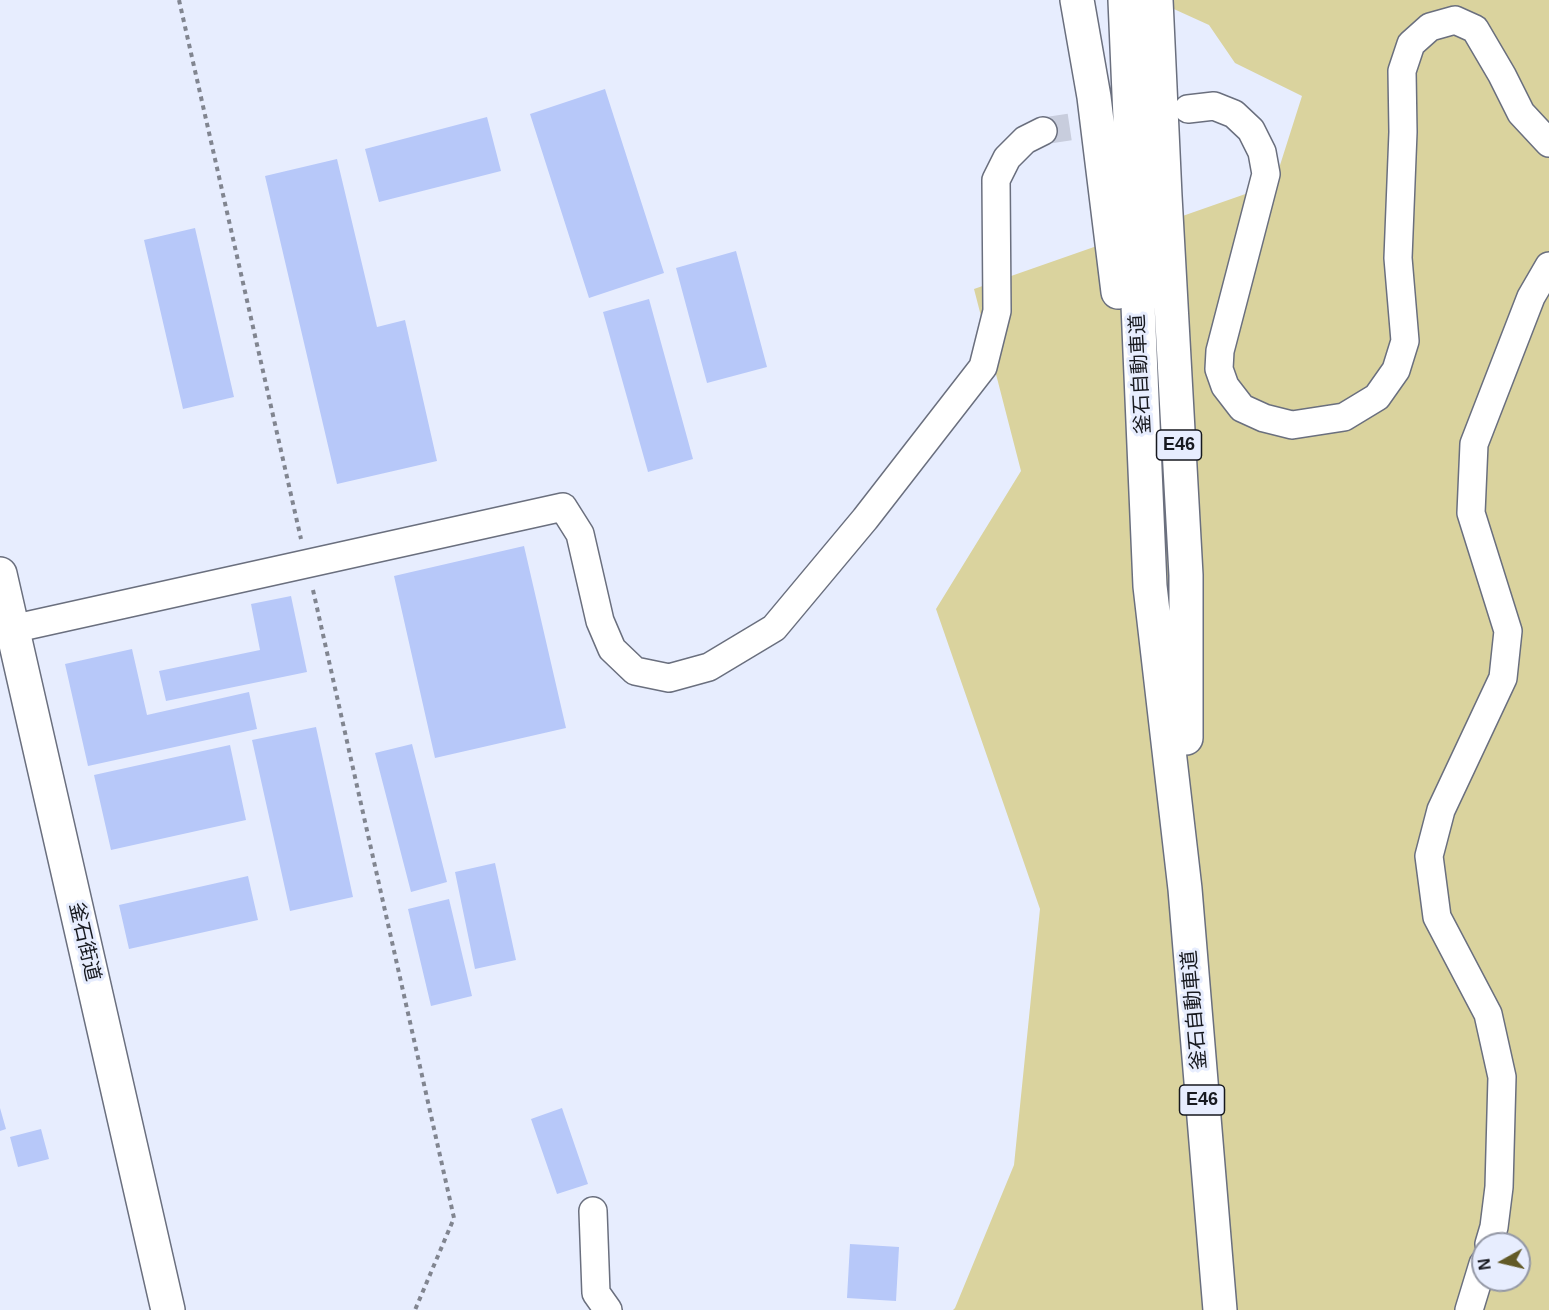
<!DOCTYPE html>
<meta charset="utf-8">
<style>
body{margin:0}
#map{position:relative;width:1549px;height:1310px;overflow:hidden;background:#e7edfe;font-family:Arial,sans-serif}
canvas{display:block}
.north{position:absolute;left:1471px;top:1232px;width:60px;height:60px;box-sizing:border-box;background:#e7edfe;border:2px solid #9498a5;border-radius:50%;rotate:262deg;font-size:16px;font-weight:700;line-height:24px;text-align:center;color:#17191f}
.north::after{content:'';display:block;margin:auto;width:21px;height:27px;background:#625a27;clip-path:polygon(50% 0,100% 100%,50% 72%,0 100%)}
</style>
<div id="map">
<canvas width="1549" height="1310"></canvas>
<div class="north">N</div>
</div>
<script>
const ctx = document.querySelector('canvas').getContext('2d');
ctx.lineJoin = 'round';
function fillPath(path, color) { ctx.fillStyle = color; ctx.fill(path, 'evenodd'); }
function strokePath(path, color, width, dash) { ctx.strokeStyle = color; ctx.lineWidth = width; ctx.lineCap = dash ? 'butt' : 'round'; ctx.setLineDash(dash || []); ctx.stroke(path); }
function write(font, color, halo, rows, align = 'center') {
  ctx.font = font + ' Arial,"Noto Sans JP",sans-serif'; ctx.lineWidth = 6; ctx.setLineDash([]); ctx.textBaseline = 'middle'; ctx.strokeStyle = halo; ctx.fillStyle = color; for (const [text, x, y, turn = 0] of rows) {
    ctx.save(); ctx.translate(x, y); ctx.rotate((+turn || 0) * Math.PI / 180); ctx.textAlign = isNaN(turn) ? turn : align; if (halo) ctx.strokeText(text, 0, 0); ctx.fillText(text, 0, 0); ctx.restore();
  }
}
fillPath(new Path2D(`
 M1154,0H1549V1310H953L955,1308L1014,1165L1040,909L936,609L1021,471L974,289L1274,184L1302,96L1235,63L1209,25ZM1483,1244H1519V1280H1483Z`), '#dad39e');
fillPath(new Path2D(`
 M605,89L664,273L589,298L530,114Z
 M487,117L501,171L379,202L365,149Z
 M337,159L377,327L405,320L437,461L337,484L265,176Z
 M195,228L234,397L183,409L144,240Z
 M736,251L767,367L707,383L676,268Z
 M649,299L693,459L648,472L603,312Z
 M524,546L566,728L435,758L394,576Z
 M291,596L307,672L166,701L159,671L260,650L251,604Z
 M132,649L147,715L249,692L257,729L88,766L65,664Z
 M316,727L353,897L290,911L252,740Z
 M412,744L447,882L411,892L375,753Z
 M230,745L246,820L111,850L94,775Z
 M495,863L516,960L475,969L455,872Z
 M248,876L258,920L129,949L119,905Z
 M449,899L472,996L431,1006L408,909Z
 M0,1108L6,1129L0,1131Z
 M562,1108L588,1184L557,1194L531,1119Z
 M41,1129L49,1159L18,1167L10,1137Z
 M850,1244L899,1247L896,1301L847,1298Z`), '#b7c8f9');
strokePath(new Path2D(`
 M1043,131L1116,120`), '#c8cddd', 27, [27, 14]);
const street = new Path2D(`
 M1188,109L1214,106L1234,114L1251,130L1262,152L1266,174L1220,351L1219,369L1225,386L1242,408L1264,418L1292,425L1344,417L1377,397L1396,370L1405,341L1398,258L1403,132L1402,71L1411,44L1430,27L1455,20L1475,29L1502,75L1521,113L1549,143
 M12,629L563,507L580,534L600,621L612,649L635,671L669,678L709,667L774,628L865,519L983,367L997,311L996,180L1007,158L1025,140L1043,131
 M593,1211L596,1293L608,1310
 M1489,1244L1494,1227L1499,1187L1502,1077L1488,1014L1437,917L1429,856L1441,810L1503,678L1508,631L1471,513L1474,444L1531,297L1549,266
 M1469,1310L1483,1264`);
const secondary = new Path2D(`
 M0,574L168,1310`);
const highway = new Path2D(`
 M1077,0L1094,97L1118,292
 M1125,0L1150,586L1185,889L1220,1310
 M1156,0L1165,196L1186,575V738`);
strokePath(street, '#6a6f7e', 30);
strokePath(secondary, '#6a6f7e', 36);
strokePath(highway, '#6a6f7e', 36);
strokePath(new Path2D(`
 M179,0L301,539
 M313,590L454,1218L415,1310`), '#818590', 4, [4.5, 4.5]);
strokePath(street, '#fff', 27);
strokePath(secondary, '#fff', 33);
strokePath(highway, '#fff', 33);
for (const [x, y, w] of [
 [1179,445,45],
 [1202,1100,45]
]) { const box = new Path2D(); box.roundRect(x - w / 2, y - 15, w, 30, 4.5); ctx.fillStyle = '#e7edfe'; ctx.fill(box); strokePath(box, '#17191f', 1.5); }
write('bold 18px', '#17191f', null, [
 ["E46",1179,445],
 ["E46",1202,1100]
]);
write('20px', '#17191f', '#e7edfe', [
 ["釜石自動車道",1141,374,-93],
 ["釜石街道",84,942,77],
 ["釜石自動車道",1195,1010,-95]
]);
</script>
